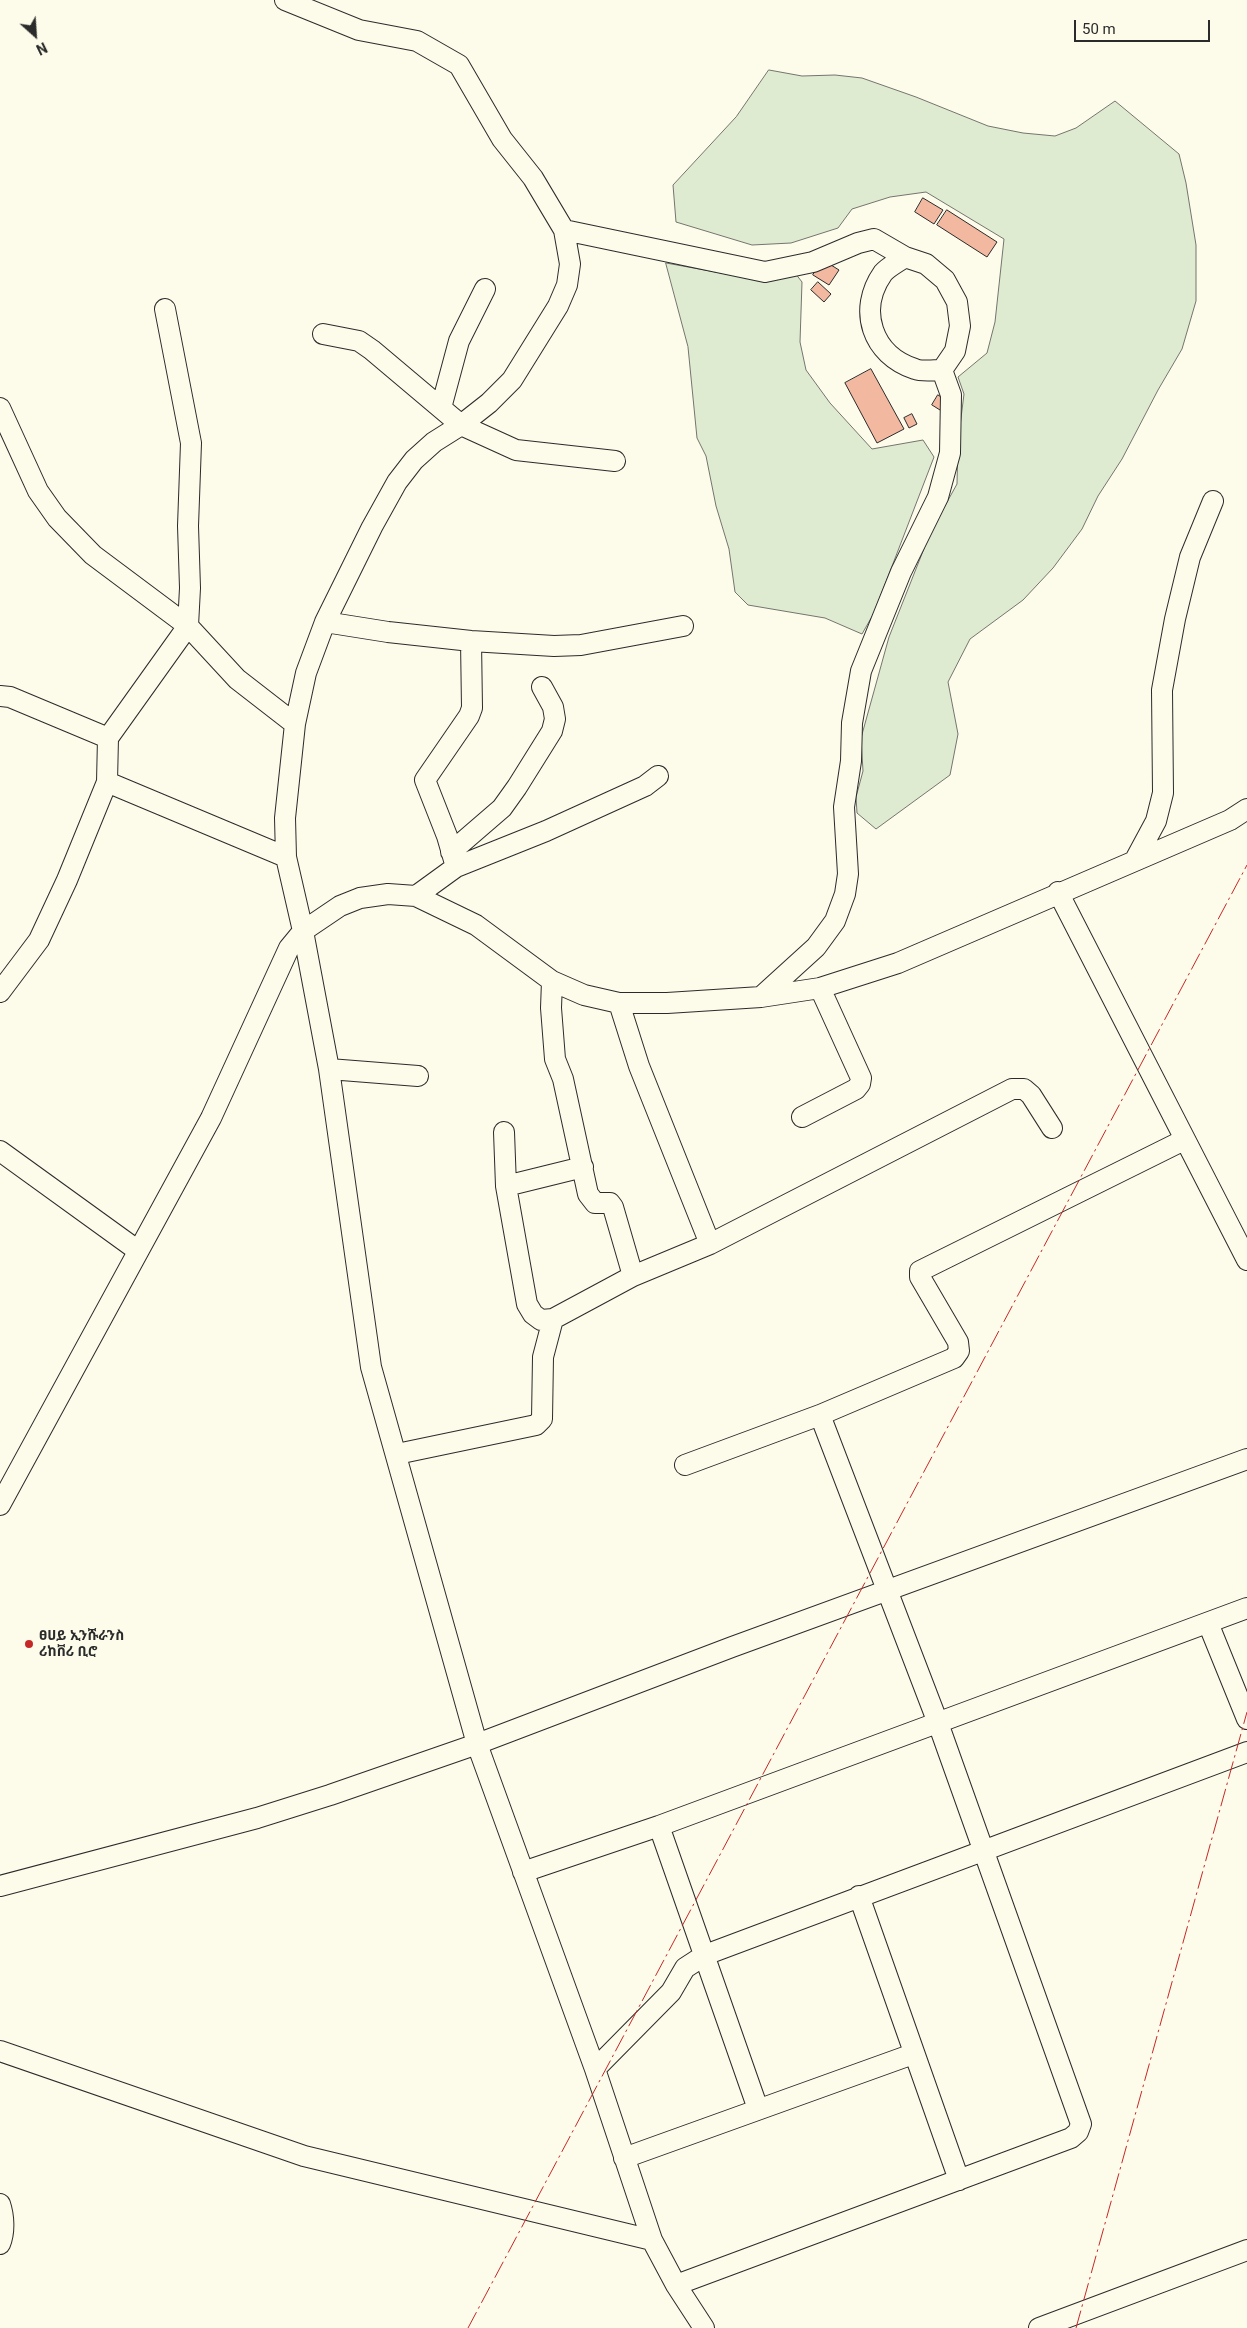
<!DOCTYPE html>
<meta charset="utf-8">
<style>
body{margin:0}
#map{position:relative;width:1247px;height:2328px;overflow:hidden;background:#fdfbea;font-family:Roboto,sans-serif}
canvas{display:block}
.north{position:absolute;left:10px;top:10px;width:50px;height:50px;-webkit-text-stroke:4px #fdfbea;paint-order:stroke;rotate:154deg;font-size:14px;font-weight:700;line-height:20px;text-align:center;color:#2b2b2b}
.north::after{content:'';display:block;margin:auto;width:18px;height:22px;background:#2b2b2b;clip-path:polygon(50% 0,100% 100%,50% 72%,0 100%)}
.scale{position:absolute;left:1074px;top:20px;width:136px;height:22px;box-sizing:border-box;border:2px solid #2b2b2b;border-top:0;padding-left:6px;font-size:15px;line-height:18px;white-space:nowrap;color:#2b2b2b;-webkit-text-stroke:4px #fdfbea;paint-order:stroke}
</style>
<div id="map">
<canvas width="1247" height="2328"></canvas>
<div class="north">N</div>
<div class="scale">50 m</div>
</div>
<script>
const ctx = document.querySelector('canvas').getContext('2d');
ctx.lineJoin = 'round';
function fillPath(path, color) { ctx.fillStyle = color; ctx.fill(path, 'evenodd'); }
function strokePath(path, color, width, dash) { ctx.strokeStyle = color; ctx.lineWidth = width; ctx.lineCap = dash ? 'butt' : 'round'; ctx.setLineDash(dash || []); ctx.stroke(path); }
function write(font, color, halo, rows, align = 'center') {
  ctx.font = font + ' Roboto,"Noto Sans Ethiopic",sans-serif'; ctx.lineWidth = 4; ctx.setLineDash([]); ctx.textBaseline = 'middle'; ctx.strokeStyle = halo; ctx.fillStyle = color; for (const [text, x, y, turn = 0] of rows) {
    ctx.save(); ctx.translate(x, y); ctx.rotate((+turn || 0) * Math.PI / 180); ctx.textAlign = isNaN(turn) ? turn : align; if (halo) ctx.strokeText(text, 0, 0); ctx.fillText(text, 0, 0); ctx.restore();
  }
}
const green = new Path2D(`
 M769,70L802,76L835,75L862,78L916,97L988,126L1023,133L1055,136L1076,128L1115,101L1179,154L1186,183L1196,245V301L1182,349L1158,390L1122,459L1098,496L1082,529L1053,568L1023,600L970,639L948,682L958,734L950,775L876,829L857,813L856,797L863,771L861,738L889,637L931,531L957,484L958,442L964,394L958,377L987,353L995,322L1004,239L926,192L890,197L852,209L838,228L791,243L752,245L676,222L673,185L736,117Z
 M666,263L749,278L795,273L802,282L800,342L806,370L830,403L872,449L923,440L934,457L874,613L862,634L825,618L748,605L735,592L729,549L716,506L706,456L697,438L688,347Z`);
fillPath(green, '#deebd1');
strokePath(green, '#74746e', 1);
const building = new Path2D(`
 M923,198L943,210L934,224L915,212Z
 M947,210L997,242L987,257L937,225Z
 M823,260L839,270L829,285L813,275Z
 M818,282L831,294L824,302L811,290Z
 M871,369L904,429L877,443L845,383Z
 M938,395L946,400L940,410L932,405Z
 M912,414L917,424L909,428L904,418Z`);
fillPath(building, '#f2b8a0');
strokePath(building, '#2b2b2b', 1);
const minor = new Path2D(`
 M285,0L359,30L417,41L459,65L502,139L533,178L564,230L570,264L567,285L558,306L512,380L489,403L461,425L434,442L414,460L397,482L372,527L325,622L306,673L295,724L285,818L286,857L303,931L329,1069L371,1367L477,1744L595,2069L652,2240L676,2285L704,2328
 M564,230L765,272L813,262L858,243L874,239L905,257L926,264L945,280L957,302L960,326L955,351L942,370
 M905,257C898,262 888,267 883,273C857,310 872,355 915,369C923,372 934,370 942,370
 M323,334L359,341L372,350L461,425L516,450L615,461
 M0,408L38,491L57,518L93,555L188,626L237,679L295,724
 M441,408L459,341L485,289
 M325,622L388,632L471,641L554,646L581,645L683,626
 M0,696L10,697L108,738
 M107,782L108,738L188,626L190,588L188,526L191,443L165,309
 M451,852L502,808L517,787L552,731L555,719L553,707L542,687
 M1135,860L1156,821L1163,793L1162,690L1175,619L1190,557L1213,501
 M456,867L447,836L425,780L469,716L472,708L471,641
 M1058,892L1247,1260
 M416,896L456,867L546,831L645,786L658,776
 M552,981L551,1008L555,1059L563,1079L588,1194L595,1203H610L613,1207L633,1276
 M0,992L39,940L67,880L107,782L286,857
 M761,997L816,947L835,921L845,894L848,874L844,807L851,761L852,723L861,671L901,572L938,497L950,453L951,395L942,370
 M619,1003L639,1066L710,1244
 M329,1069L418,1076
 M802,1117L856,1089L860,1084L861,1078L820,988
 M504,1132L506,1186L527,1304L533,1314L541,1320L553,1319L633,1276L710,1244L1012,1089H1024L1031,1095L1052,1128
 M0,1151L137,1250
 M506,1186L583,1167
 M397,1454L536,1425L542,1419L543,1357L553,1319
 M685,1465L820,1415L954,1358L959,1351L958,1342L920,1277V1271L1184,1140
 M0,1505L211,1118L289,948L303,931L340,906L360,898L388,894L416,896L476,925L552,981L584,995L619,1003H667L761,997L820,988L898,963L1230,820L1247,809
 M1208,1623L1247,1719
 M659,1826L758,2109
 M523,1872L659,1826L1247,1608
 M0,1886L257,1818L330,1795L477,1744L732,1647L1247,1459
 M859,1896L959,2180
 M0,2051L304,2156L652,2240
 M595,2069L671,1992L685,1968L705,1955L1247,1752
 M624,2158L913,2054
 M0,2204C4,2216 5,2232 0,2244
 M676,2285L1071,2138L1078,2132L1081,2124L938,1723L820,1415
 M1039,2328L1247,2250`);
strokePath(minor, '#2b2b2b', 22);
strokePath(minor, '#fdfbea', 20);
strokePath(new Path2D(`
 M468,2328L1247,865
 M1076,2328L1247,1712`), '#c62828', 1, [18, 4, 2.5, 4]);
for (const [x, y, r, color] of [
 [29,1644,5,"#c62828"]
]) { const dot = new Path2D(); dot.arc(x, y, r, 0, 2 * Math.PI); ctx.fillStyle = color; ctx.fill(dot); strokePath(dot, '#fdfbea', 2); }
write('bold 14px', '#2b2b2b', '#fdfbea', [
 ["ፀሀይ ኢንሹራንስ",39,1636],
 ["ሪከቨሪ ቢሮ",39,1652]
], 'left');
</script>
